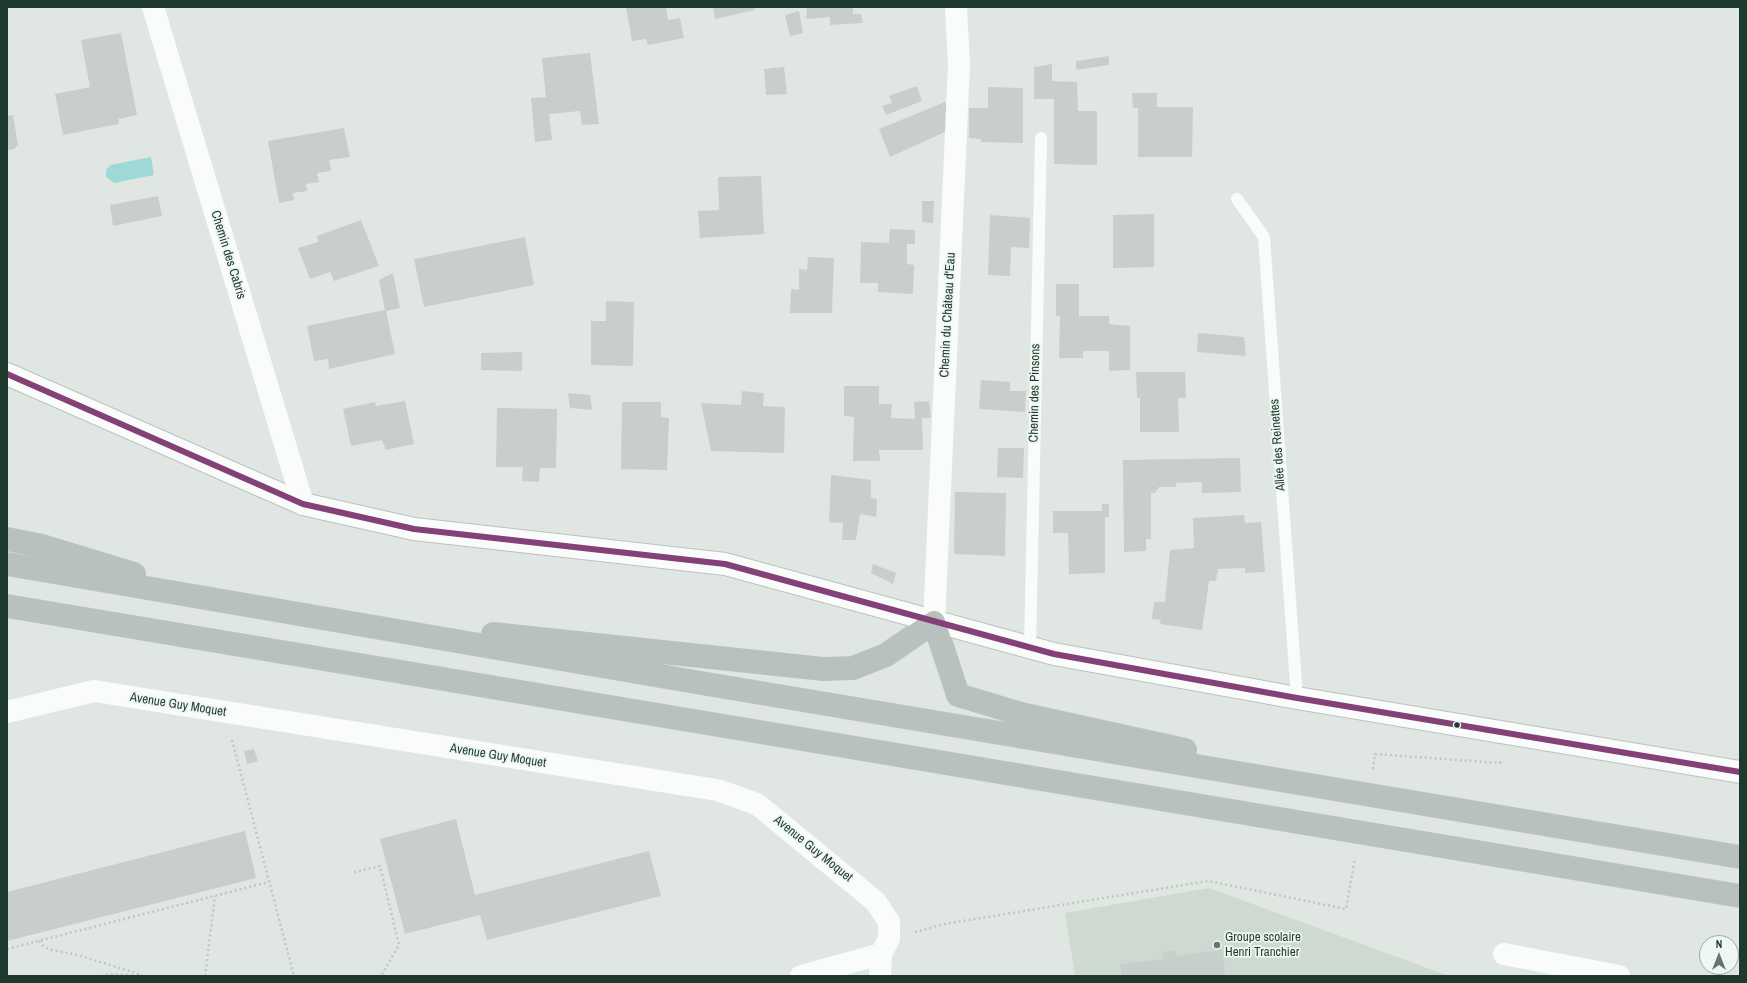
<!DOCTYPE html>
<meta charset="utf-8">
<style>
body{margin:0}
#map{position:relative;width:1747px;height:983px;overflow:hidden;background:#e0e7e3;font-family:"Archivo Narrow",sans-serif}
canvas{display:block}
.frame{position:absolute;inset:0;border:8px solid #1e3a2e;pointer-events:none}
.north{position:absolute;left:1699px;top:935px;width:40px;height:40px;box-sizing:border-box;background:#eef7f1;border:1px solid #9baba3;border-radius:50%;rotate:0deg;font-size:11px;font-weight:700;line-height:16px;text-align:center;color:#1e3a2e}
.north::after{content:'';display:block;margin:auto;width:14px;height:18px;background:#62776d;clip-path:polygon(50% 0,100% 100%,50% 72%,0 100%)}
</style>
<div id="map">
<canvas width="1747" height="983"></canvas>
<div class="frame"></div>
<div class="north">N</div>
</div>
<script>
const ctx = document.querySelector('canvas').getContext('2d');
ctx.lineJoin = 'round';
function fillPath(path, color) { ctx.fillStyle = color; ctx.fill(path, 'evenodd'); }
function strokePath(path, color, width, dash) { ctx.strokeStyle = color; ctx.lineWidth = width; ctx.lineCap = dash ? 'butt' : 'round'; ctx.setLineDash(dash || []); ctx.stroke(path); }
function write(font, color, halo, rows, align = 'center') {
  ctx.font = font + ' "Archivo Narrow",sans-serif'; ctx.lineWidth = 3.5; ctx.setLineDash([]); ctx.textBaseline = 'middle'; ctx.strokeStyle = halo; ctx.fillStyle = color; for (const [text, x, y, turn = 0] of rows) {
    ctx.save(); ctx.translate(x, y); ctx.rotate((+turn || 0) * Math.PI / 180); ctx.textAlign = isNaN(turn) ? turn : align; if (halo) ctx.strokeText(text, 0, 0); ctx.fillText(text, 0, 0); ctx.restore();
  }
}
fillPath(new Path2D(`
 M1209,888L1449,976H1075L1065,913Z`), '#ced9d2');
fillPath(new Path2D(`
 M151,157L154,175L114,183L106,177V170L110,165Z`), '#9ed9d8');
fillPath(new Path2D(`
 M626,7H666L668,20L680,18L684,38L648,45L646,39L632,41Z
 M713,7H754L755,10L715,19Z
 M807,7H853V14H861L863,23L830,25V17L806,19Z
 M799,11L803,33L790,36L785,15Z
 M121,33L137,115L118,119L119,124L63,135L55,94L90,87L81,40Z
 M590,53L599,124L582,125L580,111L549,114L552,140L535,142L531,98L546,97L542,58Z
 M1109,56V65L1076,70V61Z
 M1052,64V81L1077,82L1078,111H1097V165L1054,164V99H1034V67Z
 M784,67L787,94L766,95L764,69Z
 M917,86L922,101L886,115L882,106L892,103L889,96Z
 M988,87L1023,88V143L981,142V139L969,138V108H988Z
 M1132,93H1157V107H1193L1192,157H1138V108H1133Z
 M945,102L956,127L890,157L879,129Z
 M13,115L18,145L14,149L7,150V116Z
 M344,128L350,157L329,160L331,171L317,173L319,182L306,184L307,191L293,193L294,200L279,203L268,141Z
 M761,176L764,234L700,238L698,211L719,210L718,177Z
 M158,196L162,216L113,226L110,205Z
 M922,201H934L933,223L922,222Z
 M1154,214V267L1113,268V215Z
 M990,215L1030,218L1029,248L1011,247L1010,276L988,275Z
 M361,220L379,266L334,281L330,272L310,279L298,248L318,242L317,236Z
 M890,229L915,230V244H907V264L914,265L913,294L878,292V283H860L861,242L889,243Z
 M525,237L534,285L424,307L414,259Z
 M808,257L834,258L832,313H790L791,289L799,290V269L807,270Z
 M393,273L400,308L386,311L395,354L329,369L328,359L314,361L307,326L385,310L379,280Z
 M1056,284H1079V316H1109V324L1130,326V370L1109,371V351H1083V358H1059L1060,316H1056Z
 M606,301L634,302L633,366L591,365V321H606Z
 M1198,333L1244,337L1246,356L1197,352Z
 M522,352V371L481,370V353Z
 M1136,372H1185L1186,398H1178L1179,432H1140V398H1137Z
 M981,380L1010,382V391H1026L1025,412L979,409Z
 M844,386H879V404H892L891,418L915,419L914,402L929,401L931,418H922L923,450H879L880,461H853L854,417L844,416Z
 M742,391L764,393L763,406L785,407L784,453L711,451L701,403L741,405Z
 M568,393L590,395L592,410L570,408Z
 M405,401L414,444L386,450L382,440L351,446L343,409L375,402L376,406Z
 M622,402H661V417L669,418L667,470L621,469Z
 M497,408L557,409L556,468H540L539,482L522,481L523,467H496Z
 M998,448H1024L1023,478L997,477Z
 M1240,458L1241,492L1202,493V482L1176,483V487H1159L1155,493H1151V539H1146V551L1124,552L1123,460Z
 M831,475L871,480V498L877,499L876,517L860,514L856,540H842L843,523L829,522Z
 M955,492L1006,493L1005,556L954,554Z
 M1102,504H1109V517H1105V573L1069,574L1068,533H1053V511H1102Z
 M1244,515L1245,523L1261,522L1265,572L1245,573V568L1218,569L1216,581H1209L1202,630L1160,624L1161,620L1152,619L1154,602H1165L1170,550L1194,548L1193,518Z
 M873,564L896,573L893,584L871,573Z
 M254,749L258,761L247,764L244,751Z
 M456,819L475,895L649,851L661,896L487,940L480,915L405,934L380,839Z
 M245,831L256,878L7,941V892Z
 M1222,950L1225,976H1122L1120,964L1163,959V952L1175,951L1177,956Z`), '#c8cecb');
const secondary = new Path2D(`
 M7,374L303,504L414,529L725,564L1054,654L1297,698L1740,772`);
const highway = new Path2D(`
 M7,539L42,546L134,574
 M7,564L707,684L1740,857
 M7,606L1740,896
 M493,634L823,669L853,668L886,655L934,622L958,695L1021,714L1185,750`);
strokePath(secondary, '#b9c4be', 24);
strokePath(highway, '#bac4bf', 24);
strokePath(new Path2D(`
 M232,740L294,976
 M1373,769L1375,754L1500,763L1501,759
 M354,872L380,866L399,945L381,976
 M915,932L944,924L1208,881L1346,909L1355,858
 M39,941L42,945L48,949L78,955L142,975
 M7,949L269,882
 M101,976L110,974L146,976
 M205,976L215,896`), '#bfc7c3', 2.5, [2, 3]);
strokePath(new Path2D(`
 M1237,199L1264,237L1297,698
 M1030,648L1041,138`), '#fafbfb', 12);
strokePath(new Path2D(`
 M153,7L303,504
 M934,622L959,65L956,7
 M7,712L94,691L717,790L757,804L876,902L889,922V939L881,954L880,976
 M1504,954L1619,976
 M801,976L881,954`), '#fafbfb', 22);
strokePath(secondary, '#fafbfb', 22);
strokePath(highway, '#b8c1be', 22);
strokePath(new Path2D(`
 M7,374L303,504L414,529L725,564L1054,654L1297,698L1740,772`), '#844177', 6);
for (const [x, y, r, color] of [
 [1457,725,3.5,"#1e3a2e"],
 [1217,945,4,"#62776d"]
]) { const dot = new Path2D(); dot.arc(x, y, r, 0, 2 * Math.PI); ctx.fillStyle = color; ctx.fill(dot); strokePath(dot, '#eef7f1', 1.5); }
write('13px', '#1e3a2e', '#eef7f1', [
 ["Chemin des Cabris",228,255,73],
 ["Chemin du Château d'Eau",948,315,-87],
 ["Chemin des Pinsons",1035,393,-89],
 ["Allée des Reinettes",1278,445,-94],
 ["Avenue Guy Moquet",178,705,9],
 ["Avenue Guy Moquet",498,756,9],
 ["Avenue Guy Moquet",813,849,39]
]);
write('13px', '#1e3a2e', '#eef7f1', [
 ["Groupe scolaire",1225,938],
 ["Henri Tranchier",1225,953]
], 'left');
</script>
